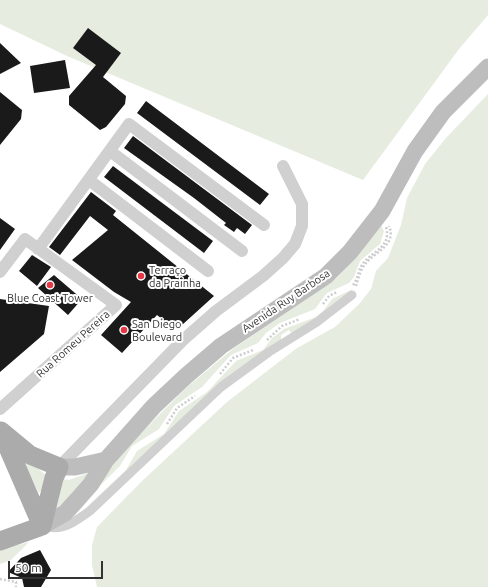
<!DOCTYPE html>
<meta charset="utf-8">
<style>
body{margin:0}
#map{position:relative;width:488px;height:587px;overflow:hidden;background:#fff;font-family:Ubuntu,sans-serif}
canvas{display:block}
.scale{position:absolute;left:8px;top:561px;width:95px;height:18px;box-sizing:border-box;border:2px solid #333;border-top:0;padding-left:5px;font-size:12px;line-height:14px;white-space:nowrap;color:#333;-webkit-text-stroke:3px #fff;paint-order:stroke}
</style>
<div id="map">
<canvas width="488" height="587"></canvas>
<div class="scale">50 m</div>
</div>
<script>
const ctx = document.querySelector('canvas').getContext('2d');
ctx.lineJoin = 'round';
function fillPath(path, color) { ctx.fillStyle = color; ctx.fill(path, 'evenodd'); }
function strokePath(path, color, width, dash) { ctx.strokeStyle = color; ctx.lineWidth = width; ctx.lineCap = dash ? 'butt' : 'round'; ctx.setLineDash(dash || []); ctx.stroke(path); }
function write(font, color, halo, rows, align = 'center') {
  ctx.font = font + ' Ubuntu,sans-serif'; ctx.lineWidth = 4; ctx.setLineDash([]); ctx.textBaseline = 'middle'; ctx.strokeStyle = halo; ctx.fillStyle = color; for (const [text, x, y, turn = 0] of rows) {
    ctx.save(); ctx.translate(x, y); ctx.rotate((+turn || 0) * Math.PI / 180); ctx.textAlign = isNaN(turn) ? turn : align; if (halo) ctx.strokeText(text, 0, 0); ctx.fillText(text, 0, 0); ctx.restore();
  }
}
fillPath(new Path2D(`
 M0,0H488V15L459,49L363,180L67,56L0,24Z
 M488,94V587H97L92,565V545L97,527L141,482L227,402L297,348L335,327L360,303L371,289L376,271L388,258L401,225L407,198L425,164L446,138Z
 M380,223L384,231L380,244L360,261L354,277L349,283L327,293L315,309L280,323L266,333L258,343L231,355L202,387L174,406L159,429L132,446L120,466L80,505L135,439L186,388L234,348L337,278L360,252Z
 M353,289L334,307L292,334L289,330L281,335V340L88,509L75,518L126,470L137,451L164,434L179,411L207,392L236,361L263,350L272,338L284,329L316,317L323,311L332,299Z
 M17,451L46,475L44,487L39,493Z
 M91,472L75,493L54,510L62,479L69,480Z
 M29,542L11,560L0,564V550Z`), '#e6ecdf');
fillPath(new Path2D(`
 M88,28L121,53L103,77L126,96L125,104L106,127L100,130L69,105V96L96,65L73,48Z
 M0,43L21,63L0,74Z
 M65,60L70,88L34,93L30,66Z
 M0,92L22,110L21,119L0,145Z
 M146,101L269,194L260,205L137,113Z
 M133,136L252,225L245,234L237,228L234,232L224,225L226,223L194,198L124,148Z
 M113,166L213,241L204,253L104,177Z
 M91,192L116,211L113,215L214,296L182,325L174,326L167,323L157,315L122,353L101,335L131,302L114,292L72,260L108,230L90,216L60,255L49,247Z
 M0,218L15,229L0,250Z
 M32,255L51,267L37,286L19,271Z
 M54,275L82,299L68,315L38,288Z
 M0,299L49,306L44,334L0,372Z
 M40,550L51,570L41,587H24L22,578L8,572L21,558Z`), '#1a1a1a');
strokePath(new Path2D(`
 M353,285C358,279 358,271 362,265C371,251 392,248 386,227
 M356,286C358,279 361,268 366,263C375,252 397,245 389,226
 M323,304L329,296L337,292
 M267,340L282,326L300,319
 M220,374L233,358L253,350
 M167,424L177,408L195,396
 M0,579L16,582V587`), '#cdcdcd', 2.5, [2, 2]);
strokePath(new Path2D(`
 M43,526C63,532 74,522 90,511L221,387L269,352L317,322L352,295`), '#d0d0d0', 9);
strokePath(new Path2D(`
 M110,151L242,251
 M89,180L208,271
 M38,249L129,124L264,225
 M0,272L25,239L116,305L0,409
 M59,467L183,340L216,311L263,276L283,258L295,244L302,226V204L283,166`), '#d0d0d0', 12);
strokePath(new Path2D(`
 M59,467H75L106,460
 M42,526L65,513L77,500L91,484L106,460L154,406L186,376L221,346L326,276L350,252L382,211L415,151L443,112L488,67`), '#bdbdbd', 17);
strokePath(new Path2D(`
 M1,431L30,455L59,467L54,478L42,526
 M3,436L42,526
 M0,541L42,526`), '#ababab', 19);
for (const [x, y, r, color] of [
 [141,276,4,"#e63946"],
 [50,285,4,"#e63946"],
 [124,330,4,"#e63946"]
]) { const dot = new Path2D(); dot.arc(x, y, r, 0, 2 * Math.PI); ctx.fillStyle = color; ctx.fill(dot); strokePath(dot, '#fff', 1.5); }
write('11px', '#333', '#fff', [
 ["Terraço",149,270],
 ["da Prainha",149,283],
 ["Blue Coast Tower",50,298,"center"],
 ["San Diego",132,324],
 ["Boulevard",132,337]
], 'left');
write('11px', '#333', '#fff', [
 ["Avenida Ruy Barbosa",286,301,-34],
 ["Rua Romeu Pereira",73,344,-42]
]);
</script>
